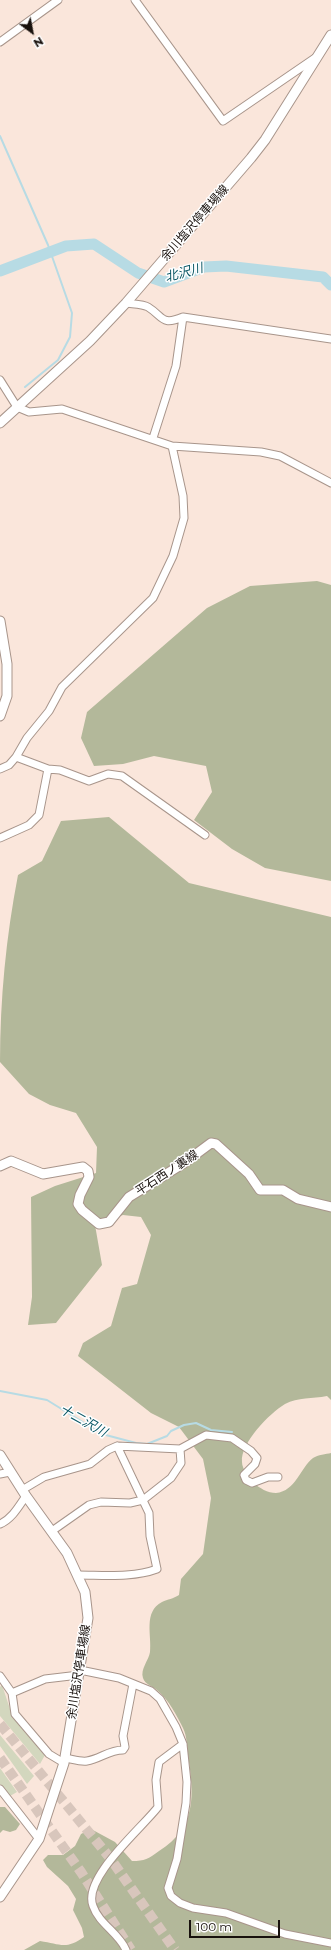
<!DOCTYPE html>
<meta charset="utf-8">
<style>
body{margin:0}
#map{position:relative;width:331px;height:1950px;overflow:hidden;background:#fae6db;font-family:Montserrat,sans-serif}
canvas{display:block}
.north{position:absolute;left:12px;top:12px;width:40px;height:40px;-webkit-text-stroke:3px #fff;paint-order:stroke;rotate:148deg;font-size:11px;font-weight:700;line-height:16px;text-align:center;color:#18110d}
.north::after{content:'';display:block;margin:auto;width:14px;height:18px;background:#18110d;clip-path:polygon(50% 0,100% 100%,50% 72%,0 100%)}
.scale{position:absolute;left:189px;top:1920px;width:91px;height:18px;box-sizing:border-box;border:2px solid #18110d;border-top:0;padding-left:5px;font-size:12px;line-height:14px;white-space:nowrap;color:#18110d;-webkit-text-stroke:3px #fff;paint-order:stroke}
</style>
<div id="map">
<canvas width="331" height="1950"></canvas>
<div class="north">N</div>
<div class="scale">100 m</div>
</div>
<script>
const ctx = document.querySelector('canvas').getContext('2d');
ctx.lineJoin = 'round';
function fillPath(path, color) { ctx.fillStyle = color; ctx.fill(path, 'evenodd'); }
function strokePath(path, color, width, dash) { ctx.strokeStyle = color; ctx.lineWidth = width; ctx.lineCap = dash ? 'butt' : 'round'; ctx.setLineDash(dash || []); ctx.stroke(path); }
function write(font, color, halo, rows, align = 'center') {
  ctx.font = font + ' Montserrat,"Noto Sans JP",sans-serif'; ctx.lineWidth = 3; ctx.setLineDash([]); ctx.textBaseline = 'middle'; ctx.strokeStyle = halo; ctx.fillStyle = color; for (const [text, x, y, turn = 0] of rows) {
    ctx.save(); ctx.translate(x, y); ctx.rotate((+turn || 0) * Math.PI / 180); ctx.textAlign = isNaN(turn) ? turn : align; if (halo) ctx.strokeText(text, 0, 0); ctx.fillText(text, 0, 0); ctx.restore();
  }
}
fillPath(new Path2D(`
 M2,1685L12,1715L43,1751L45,1755L40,1764L0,1716V1687Z
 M0,1735L34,1776L27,1784L0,1746Z
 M0,1768L17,1792L10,1796H8L0,1784Z`), '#d3d7be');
fillPath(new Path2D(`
 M317,581L331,585V881L265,868L232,849L194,820L212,792L206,766L154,756L123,764L94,766L81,738L87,712L207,608L250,586Z
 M109,817L189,883L331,917V1400L327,1396C312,1399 298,1397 285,1404C270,1413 240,1443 242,1462C242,1469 249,1478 254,1483C259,1488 268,1493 276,1493C296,1491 300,1468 313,1458C318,1455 326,1454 331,1453V1950H24L40,1941C60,1944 66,1950 84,1937L82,1928L73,1910L76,1899L68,1886L47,1867L43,1860L48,1855H63L75,1846L81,1834L91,1829L115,1842L132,1861C145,1861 148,1859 159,1851C197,1827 194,1795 188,1755C187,1747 187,1736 183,1728C177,1716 169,1700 158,1691C153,1686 145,1685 143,1678C140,1669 149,1660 150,1652C152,1635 143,1612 162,1602C168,1599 173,1599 179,1595L181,1579L203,1554L211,1498L203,1459L179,1427L151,1413L78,1356L83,1343L111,1326L122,1288L137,1284L151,1235L141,1217L123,1215L95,1225L102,1265L56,1323L28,1325L32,1297L31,1197L55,1186L96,1173L97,1147L76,1113L50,1105L29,1094L0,1062C0,999 6,937 18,875L42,861L61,821Z
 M0,1807H5L20,1824L16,1830L10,1832L3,1830L0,1833Z`), '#b3b89a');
strokePath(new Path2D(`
 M0,136L48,245L72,313L70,337L58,360L25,387
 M0,1391L47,1400L102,1434L136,1443L147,1444L167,1436L171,1431L184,1425L196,1423L211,1430L232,1432`), '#b7dbe4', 2);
strokePath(new Path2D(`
 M0,271L66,246L94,244L138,273L164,282L204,267L226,266L323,277L331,285`), '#b7dbe4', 11);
strokePath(new Path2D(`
 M0,1724L110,1858L175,1950
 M0,1758L81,1872L131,1950`), '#d8c6bc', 10, [10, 5]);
const minor = new Path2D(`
 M135,0L223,121L315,58
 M0,42L58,0
 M126,303C132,304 143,304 148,307C164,317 161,326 183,317L331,339
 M0,380L17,407L29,412L62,409L172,446L261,452L280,456L331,483
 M153,438L176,366L183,317
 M16,757L48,769L60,770L89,781L108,774L122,776L205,835
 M0,769L9,765L16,757L27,738L49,711L62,687L153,598L173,556L184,518L183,496L172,446
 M0,838L29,825L39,815L48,769
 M0,1474L10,1472
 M22,1490L44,1477L90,1464L108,1450L117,1446L180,1449L206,1435L232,1438L251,1451L257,1458L255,1464L244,1475L246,1480L252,1483L268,1477H278
 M0,1524C12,1519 19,1506 26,1496
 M52,1531L89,1505L101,1502L130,1503L143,1500L171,1478L181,1463L180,1449
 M78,1575C104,1575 133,1578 157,1569L150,1536L149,1513L117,1446
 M80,1670L119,1678L151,1691L160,1699L176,1727L183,1744L187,1782L186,1803L177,1859L168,1888L171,1896L180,1903L193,1908L226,1913L285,1934L331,1943
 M0,1676L12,1693L15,1714L49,1754L64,1763
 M12,1693L45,1679L79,1675
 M65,1758C72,1759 80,1762 87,1761C100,1759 109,1750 123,1750L125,1747L123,1736L133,1684
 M0,1789L39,1839
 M126,1950C119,1933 99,1924 93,1906C82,1878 142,1828 158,1807L156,1780L159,1762L183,1744`);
const major = new Path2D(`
 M0,423L90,341L126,303L251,158L265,140L331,35
 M0,621L7,664V696L0,716
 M0,1166L11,1161L43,1174L83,1167L88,1171L89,1177L80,1195L78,1204L82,1210L99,1224L109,1222L129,1197L184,1163L211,1143L216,1144L249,1174L260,1190H283L298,1199L331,1207
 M0,1455L26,1496L67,1553L85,1592L88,1618L64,1763L39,1839L0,1897`);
strokePath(minor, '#a8958b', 9);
strokePath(major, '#a8958b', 11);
strokePath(minor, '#fff', 7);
strokePath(major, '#fff', 9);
write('12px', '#18110d', '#fff', [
 ["余川塩沢停車場線",195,223,-49],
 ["平石西ノ裏線",167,1173,-33],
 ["余川塩沢停車場線",79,1672,-81]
]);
write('italic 13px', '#0a5765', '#fff', [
 ["北沢川",184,273,-15],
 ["十二沢川",83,1421,29]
]);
</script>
